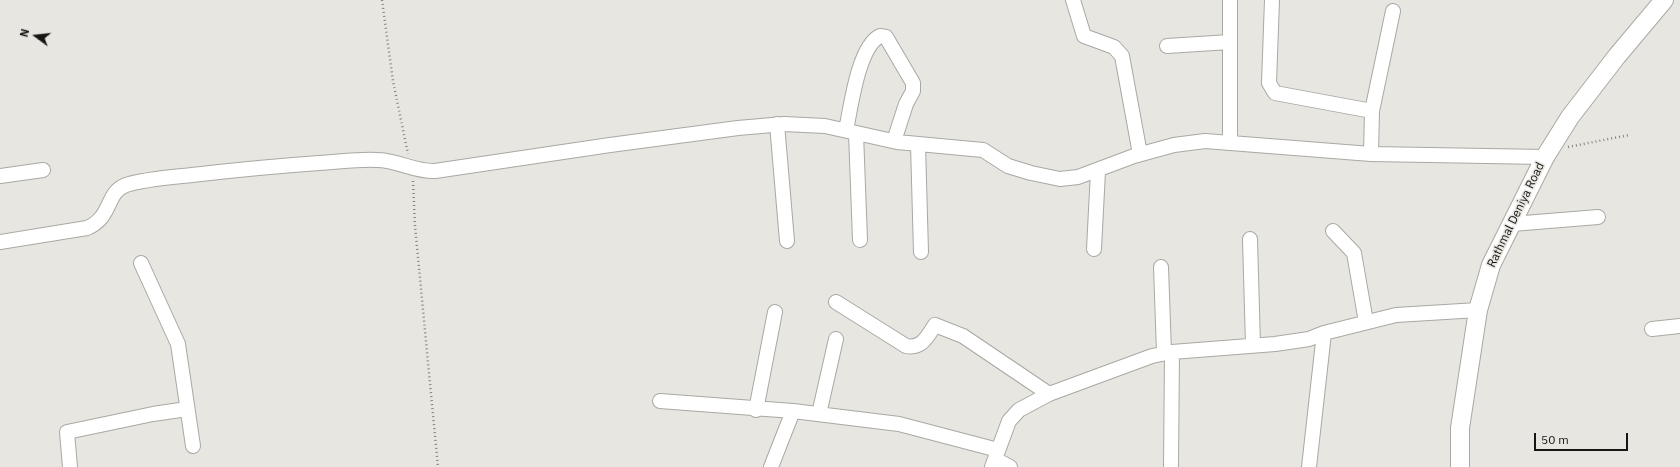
<!DOCTYPE html>
<style>
body{margin:0}
#map{position:relative;width:1680px;height:467px;overflow:hidden;background:#e8e6e1;font-family:"IBM Plex Sans",sans-serif}
canvas{display:block}
.north{position:absolute;left:16px;top:16px;width:40px;height:40px;-webkit-text-stroke:3px #e8e6e1;paint-order:stroke;rotate:285deg;font-size:11px;font-weight:700;line-height:16px;text-align:center;color:#161614}
.north::after{content:'';display:block;margin:auto;width:14px;height:18px;background:#161614;clip-path:polygon(50% 0,100% 100%,50% 72%,0 100%)}
.scale{position:absolute;left:1534px;top:433px;width:94px;height:18px;box-sizing:border-box;border:2px solid #161614;border-top:0;padding-left:5px;font-size:12px;line-height:14px;white-space:nowrap;color:#161614;-webkit-text-stroke:3px #e8e6e1;paint-order:stroke}
</style>
<div id="map">
<canvas width="1680" height="467"></canvas>
<div class="north">N</div>
<div class="scale">50 m</div>
</div>
<script>
const ctx = document.querySelector('canvas').getContext('2d');
ctx.lineJoin = 'round';
function strokePath(path, color, width, dash) { ctx.strokeStyle = color; ctx.lineWidth = width; ctx.lineCap = dash ? 'butt' : 'round'; ctx.setLineDash(dash || []); ctx.stroke(path); }
function write(font, color, halo, rows, align = 'center') {
  ctx.font = font + ' "IBM Plex Sans",sans-serif'; ctx.lineWidth = 3; ctx.setLineDash([]); ctx.textBaseline = 'middle'; ctx.strokeStyle = halo; ctx.fillStyle = color; for (const [text, x, y, turn = 0] of rows) {
    ctx.save(); ctx.translate(x, y); ctx.rotate((+turn || 0) * Math.PI / 180); ctx.textAlign = isNaN(turn) ? turn : align; if (halo) ctx.strokeText(text, 0, 0); ctx.fillText(text, 0, 0); ctx.restore();
  }
}
const minor = new Path2D(`
 M1073,0L1084,36L1114,47L1122,56L1140,154
 M1230,0V143
 M1272,0L1269,83L1275,93L1372,111L1371,154
 M1167,46L1230,42
 M1372,111L1393,11
 M777,124L787,241
 M846,130C851,107 858,47 880,36L886,37L913,83V91L906,104L894,141
 M856,133L860,240
 M918,145L921,252
 M0,176L43,170
 M1512,224L1598,217
 M1333,231L1354,253L1366,322
 M1250,239L1253,345
 M0,242L87,228C113,217 105,193 126,185C144,179 173,177 192,175C235,170 277,166 319,163C338,162 358,159 377,160C397,160 415,172 435,171L610,145L738,128L784,124L825,126L897,142L983,150L1008,166L1031,173L1060,179L1078,177L1134,156L1174,145L1205,141L1371,154L1545,157
 M1094,249L1098,171
 M141,263L178,344L193,446
 M1161,267L1164,353
 M836,302L906,346C922,349 927,337 935,325L963,336L1049,394
 M1652,329L1680,326
 M660,401L793,411L899,424L998,450
 M756,410L775,312
 M819,414L836,339
 M995,459L1010,467
 M70,467L67,432L153,414L187,409
 M771,467L793,411
 M992,467L1009,421L1019,410L1049,394L1152,356L1172,352L1275,344L1309,339L1324,333L1396,315L1478,310
 M1171,467L1172,352
 M1309,467L1324,333`);
const tertiary = new Path2D(`
 M1460,467V428L1478,310L1491,265L1545,157L1570,117L1617,56L1664,0`);
strokePath(minor, '#aaa8a3', 16);
strokePath(tertiary, '#aaa8a3', 20);
strokePath(new Path2D(`
 M382,0L393,81L408,154
 M1568,147L1629,135
 M413,181L415,226L438,467`), '#858481', 2.5, [1, 3]);
strokePath(minor, '#fff', 14);
strokePath(tertiary, '#fff', 18);
write('12px', '#161614', '#e8e6e1', [
 ["Rathmal Deniya Road",1516,215,-64]
]);
</script>
